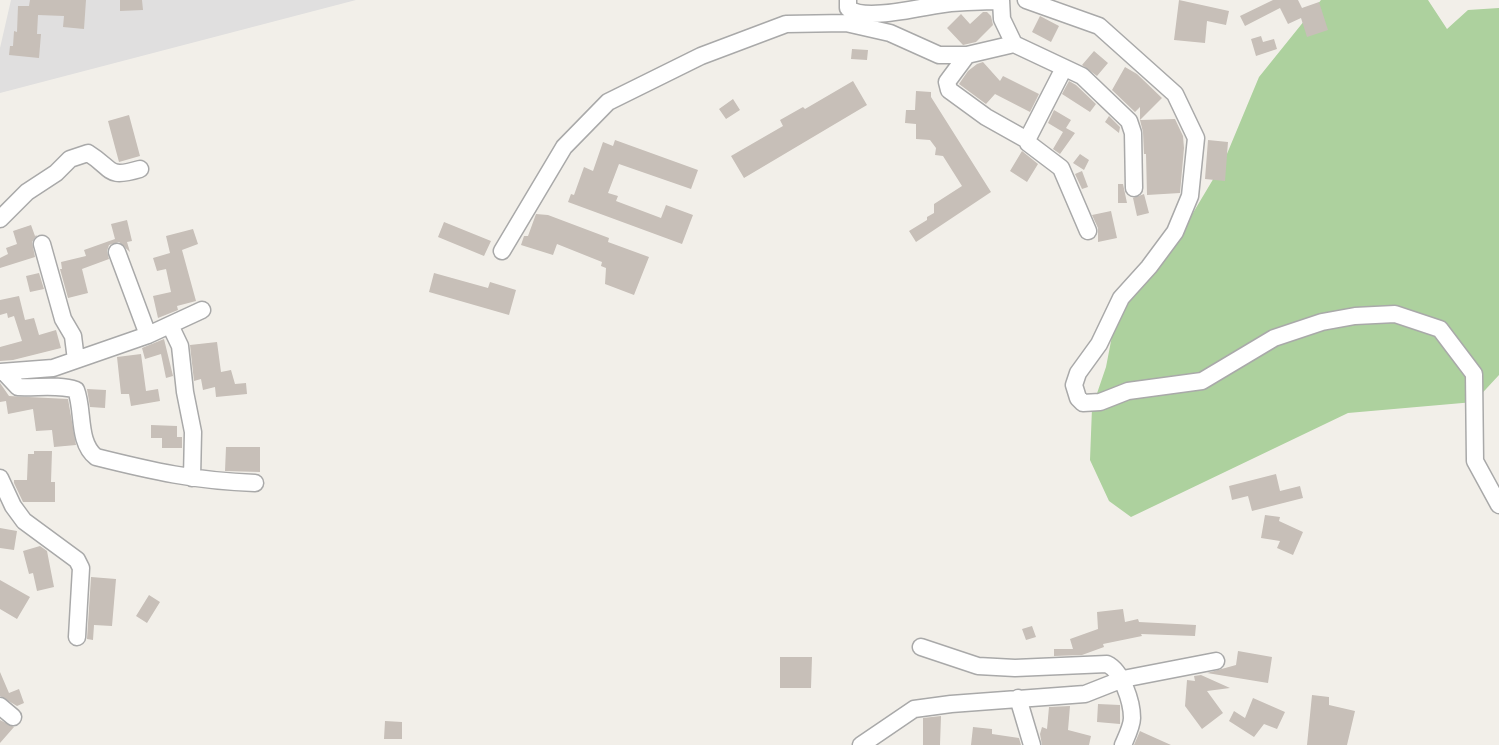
<!DOCTYPE html>
<style>
body{margin:0}
canvas{display:block;background:#f2efe9}
</style>
<canvas width="1499" height="745"></canvas>
<script>
const ctx = document.querySelector('canvas').getContext('2d');
ctx.lineJoin = 'round';
function fillPath(path, color) { ctx.fillStyle = color; ctx.fill(path, 'evenodd'); }
function strokePath(path, color, width, dash) { ctx.strokeStyle = color; ctx.lineWidth = width; ctx.lineCap = dash ? 'butt' : 'round'; ctx.setLineDash(dash || []); ctx.stroke(path); }
fillPath(new Path2D(`
 M11,0H356L0,93V48Z`), '#e0dfdf');
fillPath(new Path2D(`
 M1321,0H1428L1447,29L1468,10L1499,8V375L1474,402L1348,413L1131,517L1109,501L1090,460L1092,408L1106,367L1118,305L1178,238L1224,161L1259,77Z`), '#add19e');
fillPath(new Path2D(`
 M30,0H86L84,29L63,27L64,16L38,15L37,34H41L39,58L9,55L10,46H13L14,31L17,32L18,6H29Z
 M120,0H142L143,10L120,11Z
 M1179,0L1229,11L1226,25L1207,21L1205,43L1174,40Z
 M1273,0H1298L1302,8L1319,2L1328,30L1307,37L1301,18L1288,24L1280,8L1245,26L1240,16Z
 M983,12H987L991,16L993,25L976,42L963,45L947,28L961,14L970,24Z
 M1040,16L1059,26L1051,42L1032,32Z
 M1261,36L1263,42L1274,39L1277,49L1256,56L1251,39Z
 M852,49L868,50L867,60L851,59Z
 M1094,51L1108,63L1097,76L1082,65Z
 M983,62L1000,81L1003,76L1039,94L1030,112L995,94L986,104L959,84L968,71L977,64Z
 M1125,67L1137,74L1162,98L1140,120V107L1135,112L1112,90Z
 M853,81L867,105L744,178L731,156L783,126L780,120L803,107L805,109Z
 M1069,81L1076,85L1096,104L1090,112L1062,94Z
 M916,91L931,92V97L991,192L916,242L909,231L927,220V217L934,213V204L962,186L943,156L935,155L936,148L930,140L916,139V124L905,123L906,110H915Z
 M733,99L740,110L726,119L719,109Z
 M1054,110L1071,120L1066,128L1075,133L1060,154L1053,149L1063,132L1048,123Z
 M129,115L140,156L119,162L108,121Z
 M1109,116L1120,127L1119,133L1105,122Z
 M1175,119L1183,136L1184,148L1180,193L1147,195L1146,154H1144L1143,132L1140,120Z
 M615,140L698,170L691,189L619,164L608,193L618,196L616,201L661,218L666,205L693,215L682,244L568,202L571,194L574,195L584,167L593,171L603,142L613,146Z
 M1208,140L1228,142L1225,181L1205,179Z
 M1022,151L1038,164L1027,182L1010,171Z
 M1080,154L1089,160L1084,170L1073,163Z
 M1082,171L1088,187L1082,189L1075,174Z
 M1118,184H1123L1127,203H1118Z
 M1144,194L1149,213L1137,216L1133,198Z
 M1111,211L1117,238L1098,242V228L1092,215Z
 M536,214L548,215L609,238L608,242L649,257L634,295L605,284L606,268L601,266L602,262L557,244L553,255L521,245L524,236H528Z
 M127,220L132,241L127,242L130,252L119,242L109,245L107,251L109,259L82,269L88,293L68,298L60,269H62L61,262L86,256L84,250L115,239L111,224Z
 M444,222L491,241L484,256L438,237Z
 M31,225L35,236L37,235L32,242L35,257L0,268V258L8,254L6,248L17,244L13,231Z
 M193,229L198,244L182,250L196,301L177,306L178,310L158,318L153,296L171,292L166,269L157,271L153,258L170,253L166,236Z
 M39,273L44,289L30,292L26,276Z
 M434,273L488,288L490,282L516,290L509,315L429,292Z
 M19,296L25,320L34,318L39,335L56,330L61,348L13,360L0,361V347L22,341L14,316L8,318L7,313L0,315V300Z
 M164,339L173,376L166,378L161,354L145,359L142,348Z
 M217,342L221,372L231,370L235,384L246,383L247,394L216,397L215,387L203,390L201,379L194,381L190,345Z
 M141,354L146,391L158,389L160,401L131,406L129,394H121L117,357Z
 M0,383L9,396L68,399L76,445L54,447L52,430L36,431L33,409L8,414L6,401L0,402Z
 M87,389L106,390L105,408L90,407Z
 M151,425L177,426V437H182V448H162V438H151Z
 M226,447H260V472L225,471Z
 M34,451H52L51,482H55V502H23L14,483V480H27L28,454H34Z
 M1276,474L1280,491L1300,486L1303,498L1252,511L1248,496L1232,500L1229,486Z
 M1265,515L1280,517L1279,521L1303,532L1293,555L1277,548L1280,541L1261,538Z
 M0,528L17,531L14,550L0,548Z
 M40,546L47,551L54,587L37,591L33,573L29,574L23,551Z
 M91,577L116,579L112,626L94,625L93,640L87,639Z
 M0,580L30,597L17,619L0,609Z
 M149,595L160,602L147,623L136,616Z
 M1123,609L1125,622L1138,619L1139,622L1196,625L1195,636L1141,634L1142,636L1103,644L1104,647L1082,655L1054,656V649H1073L1070,639L1098,629L1097,612Z
 M1032,626L1036,637L1026,640L1022,629Z
 M1238,651L1272,657L1268,683L1207,673L1236,665Z
 M780,657H812L811,688H780Z
 M0,672L9,693L19,689L24,703L17,706L0,696Z
 M1201,675L1230,688L1207,691L1223,713L1202,729L1185,706L1187,680L1195,681L1194,676Z
 M1312,695L1329,697V705L1355,711L1347,745H1307Z
 M1253,698L1285,712L1277,729L1264,724L1254,737L1229,721L1234,711L1245,718Z
 M1098,704L1120,705V724L1097,722Z
 M1070,706L1068,730L1091,736L1089,745H1042L1040,734L1042,727L1047,729L1049,707Z
 M941,716L940,745H923V718Z
 M0,720L14,727L0,743Z
 M385,721L402,722V739H384Z
 M973,727L992,729V734L1019,738L1021,745H971Z
 M1140,731L1142,732L1171,745H1134Z`), '#c7bfb8');
const minor = new Path2D(`
 M848,0V8C865,23 928,5 951,3C968,2 985,1 1001,1
 M1001,0L1002,19L1014,44L1082,76L1129,121L1133,133L1134,188
 M1026,0L1099,26L1175,94L1196,138L1190,196L1175,232L1149,267L1121,298L1099,344L1078,373L1074,385L1078,398L1083,403L1100,402L1128,391L1202,381L1274,338L1322,322L1355,316L1395,314L1440,329L1474,374L1475,461L1499,505
 M967,55L947,82L949,90L986,117L1027,140
 M1064,68L1027,140L1028,143L1061,168L1088,231
 M0,219L27,192L56,173L70,159L88,153C114,169 106,179 140,169
 M502,251L564,147L608,102L701,56L786,24L846,23L890,33L939,55H967L1014,44
 M117,252L148,335
 M170,325L180,346L185,392L193,432L192,478
 M76,360L148,335L202,310
 M0,372L53,368L76,360L73,336L63,319L42,244
 M4,372L18,387C37,388 59,384 76,390C84,410 77,442 96,457C152,471 196,481 255,483
 M0,478L13,506L24,521L77,560L81,568L77,637
 M921,647L978,666L1015,668L1107,664C1122,671 1132,702 1132,718C1132,726 1126,738 1123,745
 M1018,698L1032,745
 M0,706L13,717
 M861,745L914,709L951,704L1085,694L1123,679L1216,661`);
strokePath(minor, '#a9a9a9', 19);
strokePath(minor, '#fff', 16);
</script>
